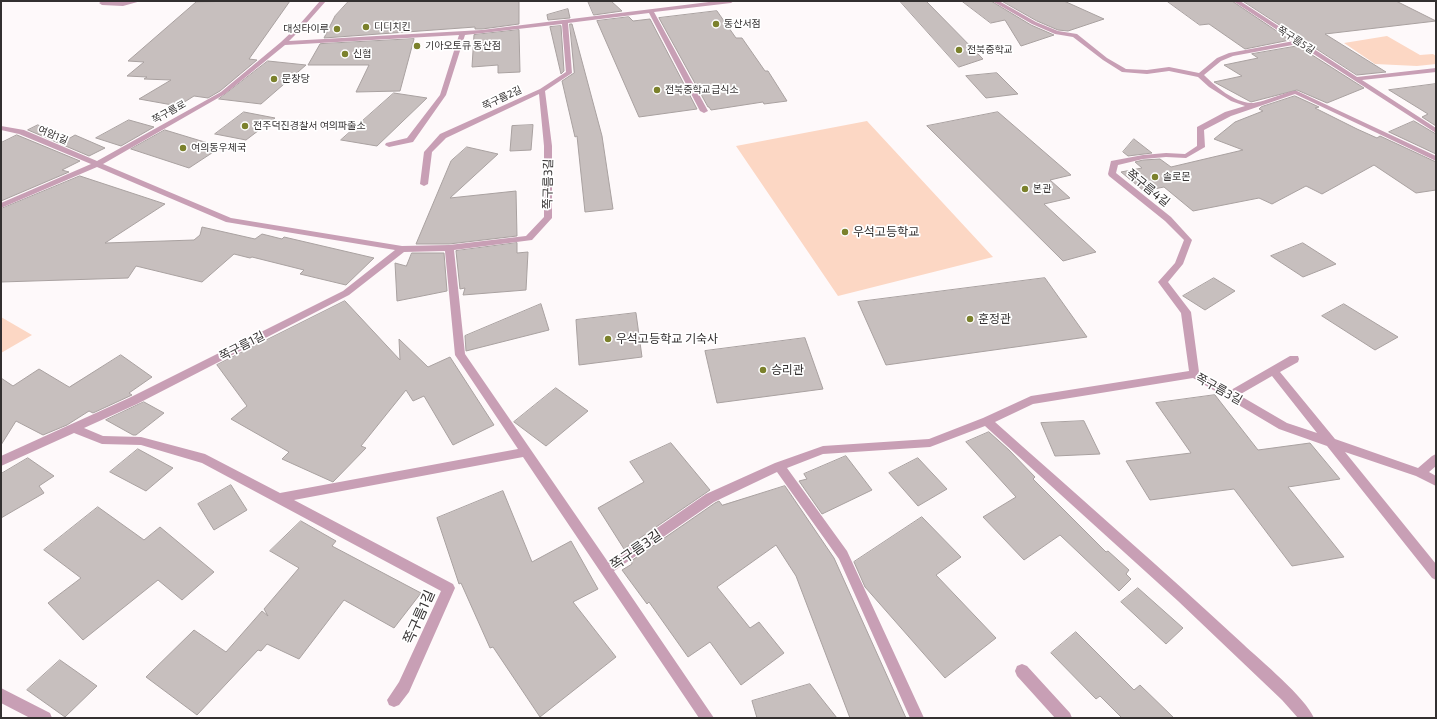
<!DOCTYPE html>
<meta charset="utf-8">
<style>
body{margin:0}
#map{position:relative;width:1437px;height:719px;overflow:hidden;background:#fef9fa;font-family:"Exo 2",sans-serif}
canvas{display:block}
.frame{position:absolute;inset:0;border:2px solid #333030;pointer-events:none}
</style>
<div id="map">
<canvas width="1437" height="719"></canvas>
<div class="frame"></div>
</div>
<script>
const ctx = document.querySelector('canvas').getContext('2d');
ctx.lineJoin = 'round';
function fillPath(path, color) { ctx.fillStyle = color; ctx.fill(path, 'evenodd'); }
function strokePath(path, color, width, dash) { ctx.strokeStyle = color; ctx.lineWidth = width; ctx.lineCap = dash ? 'butt' : 'round'; ctx.setLineDash(dash || []); ctx.stroke(path); }
function write(font, color, halo, rows, align = 'center') {
  ctx.font = font + ' "Exo 2","Noto Sans KR",sans-serif'; ctx.lineWidth = 3.5; ctx.setLineDash([]); ctx.textBaseline = 'middle'; ctx.strokeStyle = halo; ctx.fillStyle = color; for (const [text, x, y, turn = 0] of rows) {
    ctx.save(); ctx.translate(x, y); ctx.rotate((+turn || 0) * Math.PI / 180); ctx.textAlign = isNaN(turn) ? turn : align; if (halo) ctx.strokeText(text, 0, 0); ctx.fillText(text, 0, 0); ctx.restore();
  }
}
fillPath(new Path2D(`
 M1387,36L1420,55L1433,54L1436,56V64L1417,66L1375,64L1344,43Z
 M867,121L993,257L838,296L736,146Z
 M1,317L32,335L1,353Z`), '#fcd7c4');
const building = new Path2D(`
 M290,1L249,59L257,60L220,91L208,98L194,96L178,106L139,99L171,80L144,79L147,77L127,76L144,62L128,61L196,2Z
 M349,1H519V24L482,29H475V27L324,38L335,16Z
 M588,1H611L622,11L594,15Z
 M900,1H926L983,59L959,67Z
 M962,1H991L1031,25L1054,35L1021,46L1005,20L991,23Z
 M1002,1H1064L1104,19L1068,31L1058,30L1037,21Z
 M1167,1H1232L1290,40L1245,49L1209,24L1200,25Z
 M1243,1H1396L1436,21L1325,34L1386,72L1357,75Z
 M568,9L570,18L548,20L547,15Z
 M717,11L736,38H742L765,71H768L787,101L764,104L763,102L711,110L709,107H708L659,18Z
 M629,17L633,21L650,19L697,109L639,117L597,21Z
 M570,24H572L602,136L613,209L585,212L577,136L575,137L562,81L574,73Z
 M561,26L564,71L561,74L550,27Z
 M519,30L520,72L498,73V65L472,67L474,35Z
 M414,39L400,91L356,92L369,65H308L320,44Z
 M1298,46L1364,88L1327,103L1297,90L1251,102L1214,82L1242,76L1224,65L1258,58L1252,54Z
 M268,61L306,65L261,104L219,99Z
 M997,73L1018,94L986,98L966,76Z
 M1436,84V126L1422,117L1428,114L1389,90Z
 M394,93L427,98L377,146L341,140Z
 M1295,96L1319,107L1315,108L1357,129L1377,138L1380,136L1436,162V190L1416,193L1374,165L1322,194L1306,186L1272,204L1259,198L1193,211L1164,187L1144,191L1121,172L1142,168L1135,162L1143,160L1160,159L1171,167L1243,150L1214,139L1235,122L1263,111L1259,109L1261,107Z
 M244,112L275,118L246,140L215,134Z
 M998,112L1071,175L1050,180L1070,198L1044,204L1096,252L1063,261L927,126Z
 M129,120L154,127L121,146L96,138Z
 M1414,121L1436,134V154L1389,132Z
 M38,125L70,138L75,135L105,148L89,156L28,130Z
 M533,125L531,150L510,151L512,126Z
 M165,130L221,147L189,168L131,149Z
 M17,135L80,161L62,170L69,172L1,201V143Z
 M1134,139L1152,153L1128,156L1123,152Z
 M467,147L498,154L450,198L516,191L517,236L449,244H416L451,161Z
 M80,176L165,204L105,243L194,240L200,235L202,227L255,239L262,234L282,239L284,237L374,258L346,285L300,274L304,270L252,257L250,258L234,254L202,282L136,266L128,278L1,282V209Z
 M517,243V253L528,252L526,290L463,295L465,288L460,289L456,251Z
 M1303,243L1336,264L1303,277L1271,256Z
 M412,253H444L447,291L397,301L395,263L406,266Z
 M1045,278L1087,337L886,365L858,302Z
 M1214,278L1235,291L1205,310L1183,296Z
 M345,301L400,360L399,339L428,367L450,357L494,425L453,445L424,396L413,401L406,390L361,446L366,448L333,482L282,459L289,452L231,419L247,406L217,365Z
 M541,304L549,330L466,351L465,336Z
 M1344,304L1398,337L1375,350L1322,316Z
 M636,313L642,357L579,365L576,320Z
 M805,338L823,389L717,403L705,351Z
 M121,355L152,377L129,393L132,395L93,413L89,411L67,425L43,435L16,421L1,445V378L13,386L39,369L69,387Z
 M556,388L588,411L546,446L514,422Z
 M1215,395L1258,450L1310,443L1340,479L1288,487L1344,557L1292,566L1234,489L1150,500L1126,461L1191,453L1156,403Z
 M144,402L164,413L136,435H133L106,420Z
 M1084,421L1100,454L1055,456L1041,423Z
 M989,432L1009,450L1035,477L1033,479L1106,552L1108,551L1129,570L1126,574L1131,579L1119,591L1060,535L1024,560L983,517L1016,497L966,442Z
 M671,443L710,490L624,549L598,508L644,482L630,462Z
 M138,449L173,468L146,491L110,472Z
 M846,456L872,490L822,514L799,481L807,479L804,474Z
 M28,458L54,476L39,486L44,493L1,518V474Z
 M918,458L947,489L918,506L889,473Z
 M231,485L247,510L214,530L198,504Z
 M785,486L834,558L906,718H850L796,576L776,545L717,587L750,628L759,622L784,653L741,685L710,642L688,657L649,602L647,604L622,570L632,564L631,561L715,503L719,501L722,505Z
 M503,491L532,562L571,541L598,589L573,602L616,657L540,717L493,647L490,648L461,583L459,584L437,518Z
 M98,507L144,540L160,527L214,572L182,600L158,580L83,640L48,603L81,578L44,550Z
 M922,517L961,557L936,575L996,638L945,678L865,587L854,562Z
 M301,521L336,541L332,546L421,593L394,628L344,600L299,659L267,644L261,651L258,650L197,715L146,677L194,630L226,652L262,611L268,616L264,609L299,568L270,551Z
 M1138,588L1183,628L1166,644L1121,602Z
 M1076,632L1134,690L1140,685L1174,718H1122L1100,696L1096,699L1051,653Z
 M60,660L97,686L65,717L27,690Z
 M810,684L837,718H757L752,701Z`);
fillPath(building, '#c7bfbe');
strokePath(building, '#a9a1a0', 1);
fillPath(new Path2D(`
 M129,1H141L123,6L102,5L99,3L102,1L123,2Z
 M320,1H326L303,27L289,41L482,30L717,1H734L731,3L654,12L708,111L704,113L700,111L649,13L568,23L572,73L545,91L552,146V218L532,240L454,250L465,354L608,562L706,494L775,463L823,446L929,439L983,418L1031,396L1189,371L1181,313L1158,282L1175,263L1184,240L1165,221L1109,176L1108,174L1111,161L1143,155L1166,153L1185,154L1197,146V127L1225,112L1245,106L1231,101L1209,87L1198,77L1169,71L1147,74L1122,72L1103,60L1073,37L1055,34L1032,24L992,1H999L1036,22L1058,31L1077,34L1107,58L1126,69L1147,70L1169,67L1199,73L1217,58L1229,53L1294,41L1233,1H1240L1357,77L1436,68V72L1362,80L1436,128V133L1298,44L1233,56L1221,61L1204,75C1216,87 1234,102 1251,103C1258,104 1284,93 1293,91H1297L1436,156V161L1295,94L1231,116L1204,130L1205,147L1186,158L1166,157L1143,159L1118,165L1116,173L1171,217L1192,240L1183,264L1168,282L1191,312L1199,372L1231,390L1290,356H1298L1299,359L1298,362L1280,372L1335,439L1418,468L1432,456L1436,454V466L1429,472L1436,476V486L1416,476L1345,452L1436,564V580L1432,578L1327,446L1279,429L1193,378L1033,404L995,422C1078,496 1162,569 1243,644C1261,661 1305,697 1314,718H1298L1282,700L1178,601L985,426L930,447L823,454L787,468L847,551L924,718H910L839,559L777,472L714,502L614,571L714,718H699L523,457L294,500L453,584L455,588L409,692L399,705L394,707L389,705L387,700L399,682L441,591L202,463L141,445L102,444L74,433L1,466V456L129,398L343,291L395,250L226,222L97,167L1,208V203L91,164L19,134L1,130V126L24,130L97,161L221,92L281,42L299,25ZM562,24L566,72L540,89L440,134L424,152L420,184L424,186L428,184L432,152L446,138L539,94L544,146V217L526,236L449,245L402,246L231,218L103,164L225,94L285,45L459,35L440,95L407,138L386,143L385,145L389,147L413,142L446,95L465,35ZM445,251L455,355L518,449L280,493L205,454L141,437L103,436L84,428L137,404L349,295L404,252ZM1272,376L1317,433L1287,423L1239,395Z
 M1022,664L1027,666L1070,713L1072,718H1055L1017,676L1015,671L1017,666Z
 M1,688L50,713L52,718H30L1,703Z`), '#c89fb5');
for (const [x, y, r, color] of [
 [716,24,4,"#7b812c"],
 [366,27,4,"#7b812c"],
 [337,29,4,"#7b812c"],
 [417,46,4,"#7b812c"],
 [959,50,4,"#7b812c"],
 [345,54,4,"#7b812c"],
 [274,79,4,"#7b812c"],
 [657,90,4,"#7b812c"],
 [245,126,4,"#7b812c"],
 [183,148,4,"#7b812c"],
 [1155,177,4,"#7b812c"],
 [1025,189,4,"#7b812c"],
 [845,232,4,"#7b812c"],
 [970,319,4,"#7b812c"],
 [608,339,4,"#7b812c"],
 [763,370,4,"#7b812c"]
]) { const dot = new Path2D(); dot.arc(x, y, r, 0, 2 * Math.PI); ctx.fillStyle = color; ctx.fill(dot); strokePath(dot, '#fff', 1.5); }
write('10px', '#333030', '#fff', [
 ["동산서점",724,24],
 ["디디치킨",374,27],
 ["대성타이루",329,29,"right"],
 ["기아오토큐 동산점",425,46],
 ["전북중학교",967,50],
 ["신협",353,54],
 ["문창당",282,79],
 ["전북중학교급식소",665,90],
 ["전주덕진경찰서 여의파출소",253,126],
 ["여의동우체국",191,148],
 ["솔로몬",1163,177],
 ["본관",1033,189]
], 'left');
write('10px', '#333030', '#fff', [
 ["쪽구름5길",1296,40,33],
 ["쪽구름2길",502,98,-25],
 ["쪽구름로",169,112,-29],
 ["여암1길",53,135,23]
]);
write('12px', '#333030', '#fff', [
 ["쪽구름3길",548,184,-89],
 ["쪽구름4길",1148,188,39],
 ["쪽구름1길",242,346,-27],
 ["쪽구름3길",1219,389,29]
]);
write('12px', '#333030', '#fff', [
 ["우석고등학교",853,232],
 ["훈정관",978,319],
 ["우석고등학교 기숙사",616,339],
 ["승리관",771,370]
], 'left');
write('14px', '#333030', '#fff', [
 ["쪽구름3길",636,550,-35],
 ["쪽구름1길",419,617,-66]
]);
</script>
